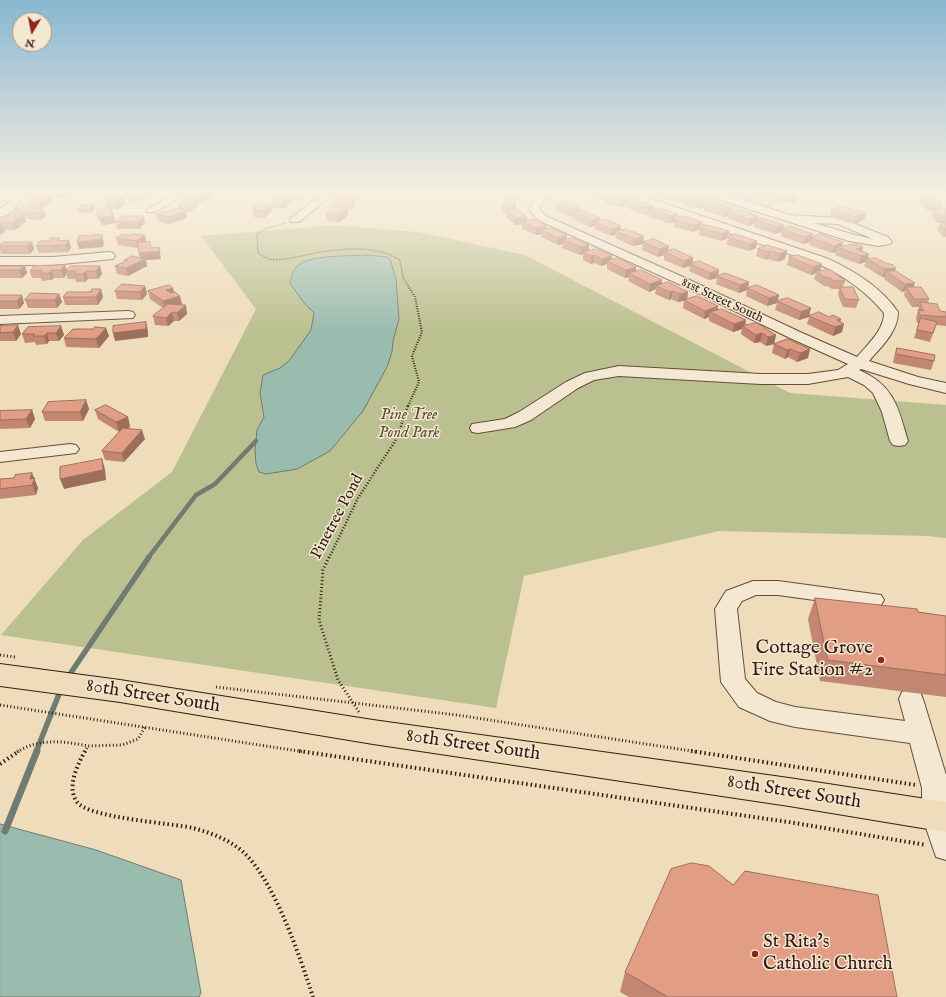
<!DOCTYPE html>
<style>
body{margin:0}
#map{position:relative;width:946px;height:997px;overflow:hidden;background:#eedcba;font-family:"IM FELL English",serif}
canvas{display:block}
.north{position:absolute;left:12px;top:12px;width:40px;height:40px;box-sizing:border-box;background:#f4e8d2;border:1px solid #a89786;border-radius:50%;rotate:190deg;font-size:11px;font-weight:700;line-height:16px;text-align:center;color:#351d13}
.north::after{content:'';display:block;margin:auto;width:14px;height:18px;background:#8f2418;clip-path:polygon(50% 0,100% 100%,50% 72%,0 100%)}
</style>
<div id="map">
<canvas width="946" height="997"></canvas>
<div class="north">N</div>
</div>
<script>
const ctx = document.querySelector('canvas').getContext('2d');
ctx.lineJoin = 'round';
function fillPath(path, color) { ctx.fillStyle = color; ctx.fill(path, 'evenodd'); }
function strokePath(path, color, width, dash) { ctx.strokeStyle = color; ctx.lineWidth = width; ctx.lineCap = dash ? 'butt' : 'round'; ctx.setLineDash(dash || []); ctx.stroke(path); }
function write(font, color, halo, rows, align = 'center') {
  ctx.font = font + ' "IM FELL English",serif'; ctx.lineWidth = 3; ctx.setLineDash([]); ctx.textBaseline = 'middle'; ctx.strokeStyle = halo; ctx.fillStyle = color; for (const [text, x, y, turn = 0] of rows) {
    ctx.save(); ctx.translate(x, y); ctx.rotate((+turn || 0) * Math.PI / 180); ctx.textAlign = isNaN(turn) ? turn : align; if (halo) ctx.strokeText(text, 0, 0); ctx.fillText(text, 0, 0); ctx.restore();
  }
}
fillPath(new Path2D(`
 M696,192H786L801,197L744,214L687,195Z
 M336,225L418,232L525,255L790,393L946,405V538L927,536L719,531L524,576L496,708L1,635L83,540L172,472L256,309L201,236Z`), '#bac08f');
const water = new Path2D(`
 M367,255L387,257L390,259L396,279L399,319L393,341L392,352L387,367L363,411L330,451L297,469L266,474L259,472L256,464L255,451L257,430L264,417L260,393L263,375L280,368L289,361L311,330L314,313L304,303L290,283C292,275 293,269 300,264C311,255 352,256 367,255Z
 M0,824L96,850L181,880L201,993L199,997H0Z`);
fillPath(water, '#99bcaf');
strokePath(water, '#717c71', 1);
strokePath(new Path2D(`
 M148,558L196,495L215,484L256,441`), '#717c71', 4.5);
strokePath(new Path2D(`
 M68,677L149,557
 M36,752L61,689`), '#717c71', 5.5);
strokePath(new Path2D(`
 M5,831L37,751`), '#717c71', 7);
const minor = new Path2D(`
 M15,192H40L39,194L22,197C18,207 10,215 0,217V209L9,202L11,199L0,201V195Z
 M177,192H190L155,212H147L146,210Z
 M324,192H336L299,222H291L290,220L291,218Z
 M544,192H561C553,198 540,197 540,210L546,216L692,281L800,332L857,357C868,344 884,330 884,313C866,291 843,275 818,264L616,194L615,192H631L826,258C853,270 881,287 898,312C898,332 881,347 869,361L918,377L946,383V393L909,384L861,369L859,370C894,385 898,407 908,441L905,445L899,446L893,445L890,441L882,412L873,393L864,385L848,377L808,384H761L619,376L594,380L578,388L531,420L515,427L478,433L472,432L470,428L472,424L505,419L519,412L566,382L585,373L619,366L761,374H808L838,370L848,364L790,338L683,286L538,220L530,211C530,203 537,195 544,192Z
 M701,192H718L790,215L840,218L888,237L892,242L890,244L878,246L849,241L702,194ZM814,223L838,224L873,239L855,235Z
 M109,252L113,253L115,256L113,259L53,265H0V257H53Z
 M128,311L133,312L135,315L133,318L0,324V316Z
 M70,444L76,445L79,449L76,453L0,462V452Z
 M753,581H778L881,595L884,600L881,605L873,608L778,595H756L742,601L737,609L745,679L757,693L776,702L795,707L905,721L899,699L902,692L911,689L920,692L923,699L946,775V860L936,857L922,816V788L910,743L795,727L770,721L739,707L721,682L715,609L726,591Z`);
const major = new Path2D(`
 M0,664L120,680L373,720L789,778L946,802V832L789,806L373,744L120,702L0,686Z`);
strokePath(minor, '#634d3d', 2);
strokePath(major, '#351d13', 2);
strokePath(new Path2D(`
 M285,223L265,229L257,234L258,253C261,255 265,257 269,259C281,262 308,254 321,252C348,248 377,246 400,260L403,278L409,287`), '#351d13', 1.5, [0.5, 1]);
strokePath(new Path2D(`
 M408,406L419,382L412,356L422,332L415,297L408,286`), '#351d13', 2, [1, 1.5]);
strokePath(new Path2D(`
 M329,558L358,498L397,438L408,405`), '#351d13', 2.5, [1, 2]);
strokePath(new Path2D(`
 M329,557L323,570L319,620L338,680L359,712
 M0,655L15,657
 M216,687L457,715L698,752
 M0,705L305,752
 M17,752C39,738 64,741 88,746
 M85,752L88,746L122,745L138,739L145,727`), '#351d13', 3, [1, 2.5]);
strokePath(new Path2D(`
 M85,751C78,764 66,787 77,802C88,818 171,823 193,828C211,833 228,839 242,851C274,879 300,957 313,997
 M299,751L795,823L926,845
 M691,751L916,785
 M0,764L19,751`), '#351d13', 4, [1.5, 3]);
fillPath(minor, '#f4e8d2');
fillPath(major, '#eedcba');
fillPath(new Path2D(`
 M50,192H79V193L59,199L52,196L53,201L42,209H44L46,216L40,220L25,219L26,222L20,225V227L14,230H4L5,232L0,235V220L14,214V211L31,205L30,202L50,195Z
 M129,192H161L159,194L151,193V195L138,202L128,201L127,194L129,193Z
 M192,192H219L217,194H213L214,196L202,203L198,202V205L190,212H186L187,218L168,224L158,221L156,214L178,208V205L188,198L187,195Z
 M288,192H310V193L300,200H294V201L283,209L273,208L272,201L288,194Z
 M505,192H520V196L516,201V205L514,210L526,221L547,225L546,229L567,239L589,245V251L612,256L611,260L636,267V271L662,280L661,284L688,292L687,299L718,306V310L745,325L776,335L774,344L766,346L760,342L754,343L741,334L742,329L733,332L709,321V317L704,319L683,308L684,301L678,302L671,299L669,300L655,294L656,289L649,292L628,281L629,277L625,278L607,269V264L601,266L594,263L591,264L583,260V254L580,255L562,248L563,244L558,245L541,237L542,234L536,235L522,229V224L515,225L506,217L507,213H502V206L505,199Z
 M584,192H608V195L629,198V201L654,209L659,208L676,219L702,222L701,228L729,231L727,238L721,241L699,235L700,229L693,232L674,227V222L669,223L649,217L650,214L646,215L627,208V205L621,207L611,205L604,202V199H601L594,198L584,194Z
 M647,192H686L685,197L707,200V204L731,208V212L752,214L758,216L757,220L784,225L783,229L812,237L843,242L842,247H863L862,251L868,259L886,263L896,268L895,271L929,299L928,303L940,311L946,317V326L936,325L930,342L914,338L919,323H917L916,318L919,307H912L904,295L905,291L902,292L884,279L885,277H882L864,266L866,262L859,264L835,255L836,252L832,253L809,245L810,242L803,244L781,236V232L775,234L754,227L755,223L749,226L728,219V216L723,217L704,211V207L700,209L682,205L683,200L677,202L658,196L659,192L653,194Z
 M780,192H799L798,198L795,203L778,201L779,194Z
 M915,192H933L932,198L942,205L941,209H946V237H943L937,230L940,223H937L931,215L933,211H928L920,204L922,197H918Z
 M344,193L364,194L355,201V206L351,210H348V215L339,222L327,221L326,214L333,207L332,203L345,195Z
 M111,196L126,204L116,210H112L116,223L102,225L97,217L96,210L106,209L104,203L107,201L106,199Z
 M557,203L580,208V211L600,218L599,221L621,230L643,242L663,244L668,251L693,258V263L719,275L749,282L748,288L779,295L777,301L811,308L809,315L829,317L841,319L840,322L842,332L833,336L807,324L809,317L799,320L775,310L777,303L767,306L746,296L747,290L739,293L716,284L717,278L709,280L689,271L690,266L683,268L664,260V255L658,257L642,250L643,244L633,246L615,238L616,235L611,236L595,229V226L590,227L573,219V216L571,217L556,210Z
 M94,205V208L91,213H78V210Z
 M271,205L272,211L264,218L254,217L252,210H253V207Z
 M831,210L866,213L864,220L854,224L830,217Z
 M144,216L145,223L139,229H117L116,222Z
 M130,235H145L146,242L161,259L146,260L147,266L128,276L117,274L115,266L125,261V260L140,258L138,247L137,248L118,245L116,238Z
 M728,237L757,241L756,248L749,251L727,245Z
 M69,240L71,248L68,252L39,253L36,246L60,241Z
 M32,242L34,249L30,254H1L0,250V245Z
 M758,249L787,251L785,259L778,262L768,259L766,260L756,256Z
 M798,255L820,271L845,281L843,287L859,300L856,308L843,307L838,295L839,289H832L827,286H824L814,279L816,273L811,275L787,265L789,257Z
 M65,265L67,270L100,266L102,274L98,279H88L85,282H76L75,279H68L66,274L64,278H54L51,280L42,281L41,278H32L30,271Z
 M0,266H25L27,273L22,278H0Z
 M145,286L147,294L142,300L117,299L115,291Z
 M173,288L174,293L182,304L180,305L187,314L179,321H174L168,326L155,325L153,316L163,308L150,299L148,291Z
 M101,289L103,297L98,305H65L63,297Z
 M59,294L62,302L57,308H28L25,300Z
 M0,295L24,303L19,309H0Z
 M0,326L21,334L16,341H0Z
 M61,326L64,335L59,341H49L47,344L36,345L35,342L25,343L22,334Z
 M109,336L99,348L66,347L64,338Z
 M788,339L808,358L797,362L788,357L785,359L772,353L774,344Z
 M897,348L934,361L931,370L893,363L894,357Z
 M86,400L89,409L83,421H45L42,412Z
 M32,410L35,419L30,428L0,429V411Z
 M95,410L128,417L130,427L127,428L145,439L124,462L105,460L102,451L119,432L98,419Z
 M32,473L38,488L36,495L0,499V479L14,478Z
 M815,598L918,612L946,616V697L820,681L808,619Z
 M733,885L897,997H629L620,992L625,972Z`), '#c28772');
fillPath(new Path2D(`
 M58,192H79V193L59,199Z
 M142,192H151V195L138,202L136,195Z
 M206,192H213L214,196L202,203L200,196Z
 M300,192H310V193L300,200L299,193Z
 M357,192H364V194L355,201V194Z
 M517,192H520V196L516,201V205L513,213L515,195Z
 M608,192V197L605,196L604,199H601L602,193Z
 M686,192L685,198H683V200L677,202L678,195Z
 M799,192L798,198L795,203L796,197Z
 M293,194L294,201L283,209L282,202Z
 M51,195L53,201L42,209L39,202Z
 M351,196L352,202L354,199L355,206L351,210L350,203L348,199Z
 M124,197L126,204L116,210L114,203Z
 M197,198L198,205L190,212L189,205Z
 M629,198V202L627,201V205L621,207L622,200Z
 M707,200L706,205L705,204L704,207L700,209L701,202Z
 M94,205V208L91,213L90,209Z
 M271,205L272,211L264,218L263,211Z
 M39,206L40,211L44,209L46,216L40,220L38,213L34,208Z
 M654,206L653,211L650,210V214L646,215V208Z
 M348,208V215L339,222L338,215Z
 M580,208V215L574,212L573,216L571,217L572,210Z
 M731,208L730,213L729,212L728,216L723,217L725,210Z
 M110,210H112L116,223L102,225L100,218Z
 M186,211L187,218L168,224L167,217Z
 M752,213L751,218L758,216L757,220H756L755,223L749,226L750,219V214Z
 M866,213L864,220L854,224L855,217Z
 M677,214L676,220H675L674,222L669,223L670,216Z
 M24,215L26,222L20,225V227L14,230L12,223L15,219Z
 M144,216L145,223L139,229L138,222Z
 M527,217L526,224L523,222L522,224L515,225V218Z
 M600,218L599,223L596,222L595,226L590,227L591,220Z
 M702,222L700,229L693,232L694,225Z
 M2,225L5,232L0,235V226Z
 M547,225L546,232L542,230V234L536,235V228Z
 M784,225L781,232L775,234L777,227Z
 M621,226V233L616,231V235L611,236L612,229Z
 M729,231L727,238L721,241L723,234Z
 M813,234L810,242L803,244L805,237Z
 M102,235L104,243L103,247L79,249L77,242Z
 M145,235L146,243L137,248L136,241Z
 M567,235V242L563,240V244L558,245V238Z
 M644,236L643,244L633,246L634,239Z
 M69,240L71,248L68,252L65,245Z
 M757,241L756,248L749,251L750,244Z
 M32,242L34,249L30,254L27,246Z
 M150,242L152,252L159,247L161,259L146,260L147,266L128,276L126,268L141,261L139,253Z
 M843,242L841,249L837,247L836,252L832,253L834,246Z
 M661,243H663L662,249L669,246L668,253L665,252L664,255L658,257Z
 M589,245V253L583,252V254L580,255L581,247Z
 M863,247L861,255L856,249Z
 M770,251L768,259L766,260L768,252Z
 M787,251L785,259L778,262L780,254Z
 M869,254L868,259H867L866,262L859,264L861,256Z
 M594,255V263L591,264V256Z
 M612,256L611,263L607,261V264L601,266L602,259Z
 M693,258L692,265L690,264V266L683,268L684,261Z
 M822,264L820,272L816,271V273L811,275L813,267Z
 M65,265L67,271H66V274L64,278L61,270Z
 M892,265H893V268H896L893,275L886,271L885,277H882L885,269Z
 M25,266L27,273L22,278L19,270Z
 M100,266L102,274L98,279L96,271Z
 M636,267L635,275L629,273V277L625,278L626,270Z
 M51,270L54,278L51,280L49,273Z
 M719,270L718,276H717V278L709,280L710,273Z
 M86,271L88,279L85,282L83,274Z
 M662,280L661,288L656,286V289L649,292L650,284Z
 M749,282L747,290L739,293L740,285Z
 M915,283L912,291L907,287L905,291L902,292L905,284Z
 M145,286L147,294L142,300L140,292Z
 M173,288L175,296L166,290Z
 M101,289L103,297L98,305L96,297Z
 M673,291L671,299L669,300L670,292Z
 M688,292L687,300L678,302L680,294Z
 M59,294L62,302L57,308L55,300Z
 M22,295L24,303L19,309L17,301Z
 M779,295L777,303L767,306L769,298Z
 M180,296L182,304L165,309L163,301Z
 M186,305L187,314L179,321L177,313Z
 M718,306L717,314L710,312L709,317L704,319L705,311Z
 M811,308L809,317L799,320L801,312Z
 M172,312L174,321L168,326L166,318Z
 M841,319L839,326L844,324L842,332L833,336L837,320Z
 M746,320L745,327L742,326V329L733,332L734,324Z
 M146,322L148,331V337L115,341L113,333Z
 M18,325L21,334L16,341L13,332Z
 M61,326L64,335L59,341L56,333Z
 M106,328L109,336L99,348L96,339Z
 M47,333L49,341L47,344L44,336Z
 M762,333L760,342L754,343L756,335Z
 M776,335L774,344L766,346L768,337Z
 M790,349L788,357L785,359L787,350Z
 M810,349L808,358L797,362L800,353Z
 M86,400L89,409L83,421L80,412Z
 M32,410L35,419L30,428L26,419Z
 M128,417L130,427L119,432L116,422Z
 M142,430L145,439L124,462L122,453Z
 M102,459L105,469L106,480L64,489L60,479Z
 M32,473L38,488L36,495L30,479Z`), '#9e6e5d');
const building = new Path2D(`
 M130,192H142L136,195L127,194Z
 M192,192H206L200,196L187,195Z
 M289,192H300L299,193Z
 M346,192H357L355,194L344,193Z
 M507,192H517L515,195H506L508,193Z
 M670,192H686L678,195Z
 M780,192H799L796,197L779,194Z
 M615,193L629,198L622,200L612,198L605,196Z
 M42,194L51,195L39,202H30Z
 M285,194H293L282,202L272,201L280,195Z
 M692,194L707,200L701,202L683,198Z
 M342,195L351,196L348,199H354L350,203H332Z
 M111,196L124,197L114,203H104L109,200L106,199Z
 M922,197L936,198L942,205L931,204Z
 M186,198H197L189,205H178Z
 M505,198H516L513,207L502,206Z
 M635,199L654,206L646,208L627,201Z
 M565,201L580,208L572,210L557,203Z
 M711,202L731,208L725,210L705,204Z
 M257,204L271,205L263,211L252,210L256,207H253Z
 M25,205L39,206L34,208L44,209L38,213L14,211Z
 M81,205H94L90,209L78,210Z
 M334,206L348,208L338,215L326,214Z
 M842,206L866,213L855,217L831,210Z
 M111,208L112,210H110L114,216L100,218L96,210Z
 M179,208L186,211L167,217L156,214Z
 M659,208L677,214L670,216L650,210Z
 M933,208L946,209V216H940Z
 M518,209L527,217L515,218L507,210Z
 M582,210L600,218L591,220L574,212Z
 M736,210L752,213L750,214L758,216L750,219L729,212Z
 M13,214L24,215L15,219L18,220L12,223L0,222V220Z
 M122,216H144L138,222H116Z
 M685,216L702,222L694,225L675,220Z
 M762,218L784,225L777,227L756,220Z
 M533,219L547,225L536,228L523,222Z
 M605,219L621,226L612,229L596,222Z
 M940,222L946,223V230Z
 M708,225L729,231L723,234L700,228Z
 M790,226L813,234L805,237L782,229Z
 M551,228L567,235L558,238L542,230Z
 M626,229L644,236L634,239L616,231Z
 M123,234L130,235L133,234L145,235L136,241L116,238Z
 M735,234L757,241L750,244L728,237Z
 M820,234L843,242L834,246L811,238Z
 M102,235L101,239L77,242L79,236Z
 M51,238H60L58,241L69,240L65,245L36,246L40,241H49Z
 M573,238L589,245L581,247L563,240Z
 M654,239L663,243H661L669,246L659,249L643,242Z
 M4,242H32L27,246H0V245Z
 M150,242L151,248L159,247L160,251L139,253L138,243Z
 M856,244L863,247L856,249L869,254L861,256L837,247Z
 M767,245L787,251L780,254L770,251L768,252L758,249Z
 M597,249L612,256L602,259L594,255L591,256L583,252Z
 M674,249L693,258L684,261L665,252Z
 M798,255L822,264L813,267L789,257Z
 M132,256L145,259L126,268L115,266L128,260H125Z
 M617,258L636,267L626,270L607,261Z
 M876,258L886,263L893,265H892L896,268L885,269L867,259Z
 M699,261L719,270L710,273L690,264Z
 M65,265L61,270H51L49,273H39L42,270L30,271L34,266Z
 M0,266H25L19,270H0Z
 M71,266H100L96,271H86L83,274H74L76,271H66Z
 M641,270L662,280L650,284L629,273Z
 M831,270L845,281H834L830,278H826L816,271Z
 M886,271H896L915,283L905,284Z
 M725,273L749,282L740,285L717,276Z
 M668,282L688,292L680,294L673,291L670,292L656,286Z
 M122,284L145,286L140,292L115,291Z
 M169,285L173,288L166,290L171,293L175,292L180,296L163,301L148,291Z
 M757,285L779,295L769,298L747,288Z
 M840,287H853L859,300L845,299Z
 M907,287H921L929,299H914Z
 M92,289H101L96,297H63L67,292H91Z
 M31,293L59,294L55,300H25Z
 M0,295H22L17,301H0Z
 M697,296L718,306L705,311L684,300Z
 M788,298L811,308L801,312L777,301Z
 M920,302L937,304L940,311L946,312V317L920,315L918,310L923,311Z
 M168,304L186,305L177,313L172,312L166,318L153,316Z
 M722,309L746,320L734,324L710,312Z
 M819,312L829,317L833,315L841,319L837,320L844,324L835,327L809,316Z
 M921,318L937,322L933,333L917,330Z
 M146,322V329L113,333V326Z
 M757,323L776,335L768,337L762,333L756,335L742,326Z
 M18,325L13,332L0,333V326Z
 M61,326L56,333H47L44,336H33L35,334H22L28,327Z
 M95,327L106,328L96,339L64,338L73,329H93Z
 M788,339L810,349L800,353L790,349L787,350L774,344Z
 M897,348L935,355L934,361L896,354Z
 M86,400L80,412H42L48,402Z
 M106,405L128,417L116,422L95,410Z
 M32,410L26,419L0,420V411Z
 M123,428L142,430L122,453L102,451Z
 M102,459L103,470L60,479V467Z
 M32,473L30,479L35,478L32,485L0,489V479L14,478L15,475Z
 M815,598L917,609L918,612L946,616V675L828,660Z
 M692,863L709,866L733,885L745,871L878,895L897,997H668L625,972L671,869Z`);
fillPath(building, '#e29d85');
strokePath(building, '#9e6e5d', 1);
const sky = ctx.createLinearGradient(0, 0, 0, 332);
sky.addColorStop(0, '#88b7d1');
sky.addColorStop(0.58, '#f7efe0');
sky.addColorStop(1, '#f7efe000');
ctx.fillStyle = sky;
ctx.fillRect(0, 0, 946, 332);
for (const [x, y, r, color] of [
 [881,660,4,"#8f2418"],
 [755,954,4,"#8f2418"]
]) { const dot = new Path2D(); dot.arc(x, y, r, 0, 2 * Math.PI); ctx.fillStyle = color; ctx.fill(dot); strokePath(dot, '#f4e8d2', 1.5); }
write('13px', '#351d13', '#f4e8d2', [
 ["81st Street South",722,301,25]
]);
write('italic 16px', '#5d4e38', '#f4e8d2', [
 ["Pine Tree",409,416],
 ["Pond Park",409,434]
]);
write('16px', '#351d13', '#f4e8d2', [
 ["Pinetree Pond",338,517,-62]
]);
write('19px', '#351d13', '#f4e8d2', [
 ["Cottage Grove",873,649],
 ["Fire Station #2",873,671],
 ["St Rita's",763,943,"left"],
 ["Catholic Church",763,965,"left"]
], 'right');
write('19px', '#351d13', '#f4e8d2', [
 ["80th Street South",153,697,9],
 ["80th Street South",473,746,8],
 ["80th Street South",794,793,9]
]);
</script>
